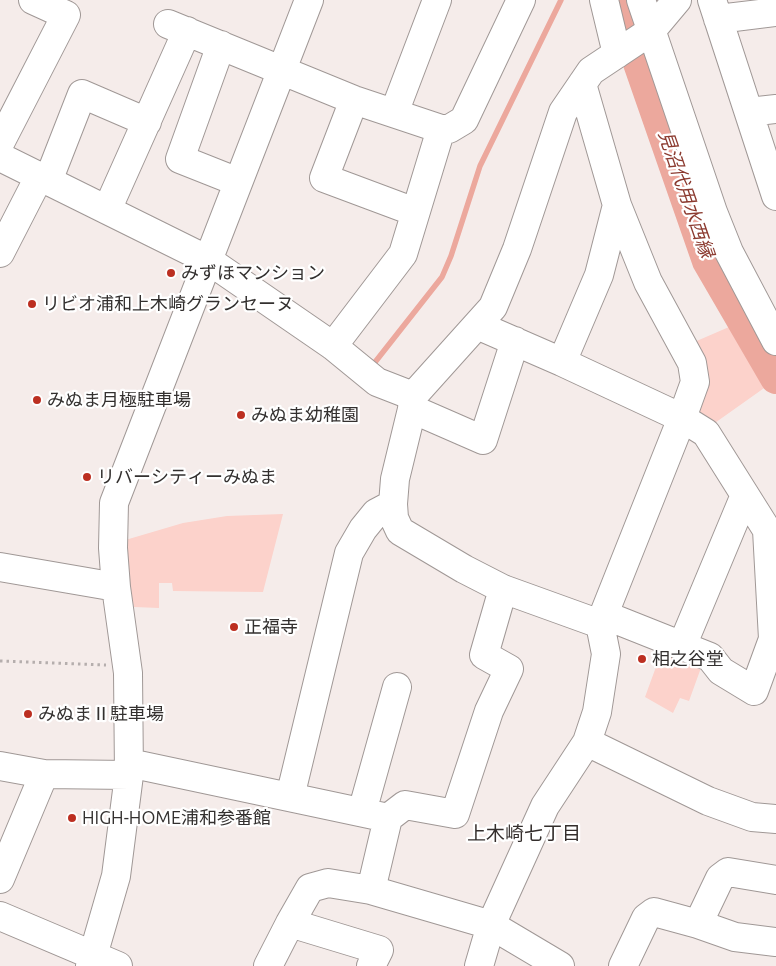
<!DOCTYPE html>
<meta charset="utf-8">
<style>
body{margin:0}
canvas{display:block;background:#f5ecea}
</style>
<canvas width="776" height="966"></canvas>
<script>
const ctx = document.querySelector('canvas').getContext('2d');
ctx.lineJoin = 'round';
function fillPath(path, color) { ctx.fillStyle = color; ctx.fill(path, 'evenodd'); }
function strokePath(path, color, width, dash) { ctx.strokeStyle = color; ctx.lineWidth = width; ctx.lineCap = dash ? 'butt' : 'round'; ctx.setLineDash(dash || []); ctx.stroke(path); }
function write(font, color, halo, rows, align = 'center') {
  ctx.font = font + ' Ubuntu,"Noto Sans JP",sans-serif'; ctx.lineWidth = 4.5; ctx.setLineDash([]); ctx.textBaseline = 'middle'; ctx.strokeStyle = halo; ctx.fillStyle = color; for (const [text, x, y, turn = 0] of rows) {
    ctx.save(); ctx.translate(x, y); ctx.rotate((+turn || 0) * Math.PI / 180); ctx.textAlign = isNaN(turn) ? turn : align; if (halo) ctx.strokeText(text, 0, 0); ctx.fillText(text, 0, 0); ctx.restore();
  }
}
fillPath(new Path2D(`
 M729,327L767,386L712,425L698,418L692,343Z
 M283,514L263,592L173,591L172,583H159V608L134,607L123,557L122,541L183,523L227,516Z
 M664,645L702,665L689,701L680,698L673,713L645,697Z`), '#fcd2cb');
strokePath(new Path2D(`
 M372,366L442,277L451,256L480,166L561,0`), '#eca89d', 5.5);
strokePath(new Path2D(`
 M619,0L624,20L708,261L776,378`), '#eca89d', 32);
const minor = new Path2D(`
 M604,0L617,54
 M641,0L713,212L729,252L776,341
 M712,0L776,196
 M718,19L776,12
 M168,24L354,100L441,129H449L464,120L521,0
 M221,45L180,159L238,182
 M354,100L324,178L415,212
 M749,112L776,109
 M394,113L437,0
 M0,143L66,15L33,0
 M0,157L208,260L333,346L377,382L413,396
 M48,181L82,94L147,122
 M107,210L187,31
 M0,253L39,177
 M477,325L562,362L682,418L706,433L767,530L773,639L754,691L721,671L710,657L617,620L600,624L682,418L695,382L692,363L648,282L617,205L582,84
 M333,346L403,254L441,129
 M562,362L599,275L617,205
 M412,409L483,440L515,341
 M0,567L116,587
 M682,646L745,495
 M587,742L708,801L752,817L776,819
 M129,763L388,818
 M0,766L44,774L129,775
 M290,797L349,553L363,529L376,513L393,504
 M362,812L397,687
 M0,879L44,774
 M371,890L388,818L405,805L455,814L489,711L509,669L484,655L503,589
 M0,916L118,966
 M290,923L379,950L371,966
 M698,924L720,878L728,872L776,880
 M90,966L116,876L129,775L128,673L116,587L113,548L114,503L309,0
 M268,966L290,923L310,888L328,883L371,890L491,925L560,966
 M479,966L491,925L545,806L587,742L597,712L606,654L600,624L503,589L464,569L400,531L394,518L393,504L395,479L412,409L413,396L493,307L517,249L563,112L591,71L651,31L677,0
 M623,966L646,918L654,912L698,924L735,937L776,942`);
strokePath(minor, '#a09896', 30);
strokePath(new Path2D(`
 M0,661L106,665`), '#b5aead', 3, [2.5, 4]);
strokePath(minor, '#fff', 28);
for (const [x, y, r, color] of [
 [171,273,5,"#bc2f21"],
 [32,304,5,"#bc2f21"],
 [37,400,5,"#bc2f21"],
 [241,415,5,"#bc2f21"],
 [87,477,5,"#bc2f21"],
 [234,627,5,"#bc2f21"],
 [642,659,5,"#bc2f21"],
 [28,714,5,"#bc2f21"],
 [72,818,5,"#bc2f21"]
]) { const dot = new Path2D(); dot.arc(x, y, r, 0, 2 * Math.PI); ctx.fillStyle = color; ctx.fill(dot); strokePath(dot, '#fff', 2); }
write('18px', '#33302f', '#fff', [
 ["みずほマンション",181,273],
 ["リビオ浦和上木崎グランセーヌ",42,304],
 ["みぬま月極駐車場",47,400],
 ["みぬま幼稚園",251,415],
 ["リバーシティーみぬま",97,477],
 ["正福寺",244,627],
 ["相之谷堂",652,659],
 ["みぬまⅡ駐車場",38,714],
 ["HIGH-HOME浦和参番館",82,818]
], 'left');
write('italic 19px', '#8c3b30', '#fff', [
 ["見沼代用水西縁",686,194,71]
]);
write('19px', '#342e2c', '#fff', [
 ["上木崎七丁目",524,834]
]);
</script>
